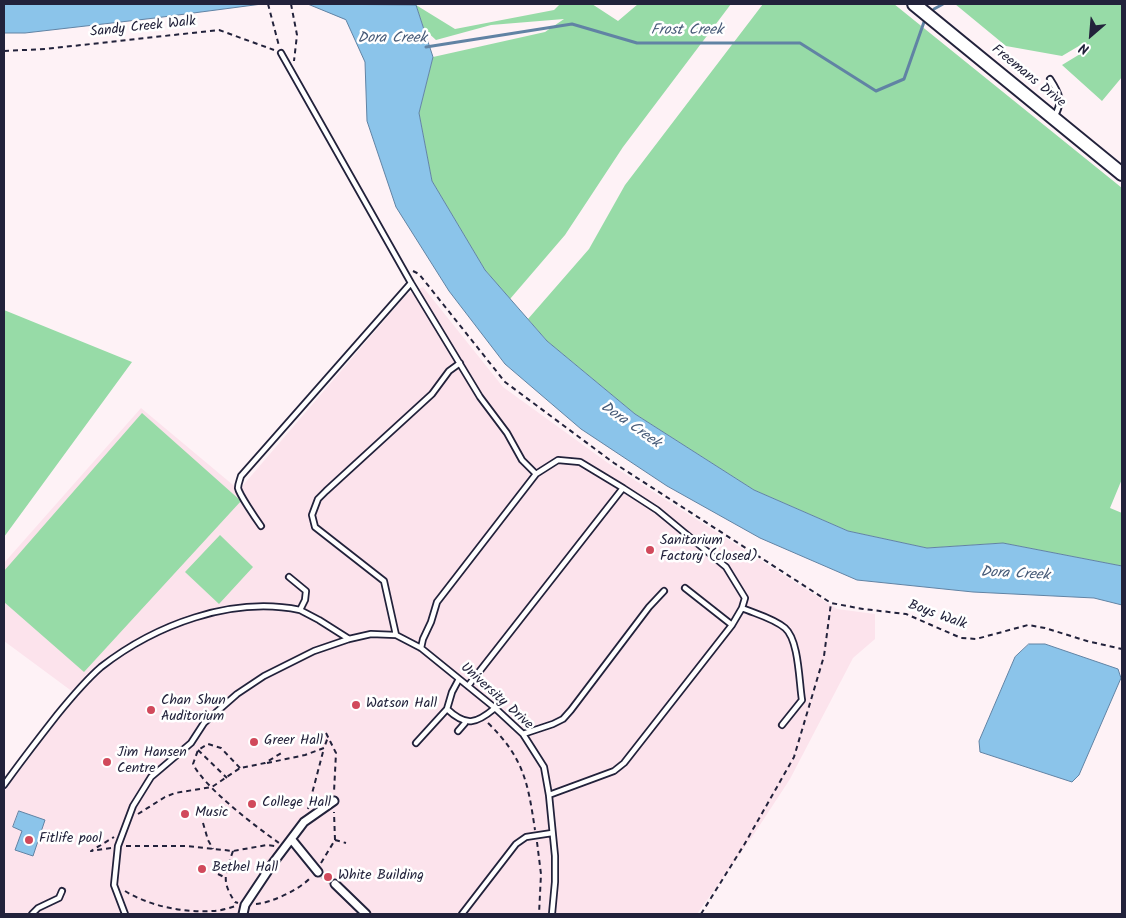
<!DOCTYPE html>
<style>
body{margin:0}
#map{position:relative;width:1126px;height:918px;overflow:hidden;background:#fef2f6;font-family:Kalam,sans-serif}
canvas{display:block}
.frame{position:absolute;inset:0;border:5px solid #22223b;pointer-events:none}
.north{position:absolute;left:1066px;top:10px;width:50px;height:50px;-webkit-text-stroke:4px #fff;paint-order:stroke;rotate:207deg;font-size:14px;font-weight:700;line-height:20px;text-align:center;color:#22223b}
.north::after{content:'';display:block;margin:auto;width:18px;height:22px;background:#22223b;clip-path:polygon(50% 0,100% 100%,50% 72%,0 100%)}
</style>
<div id="map">
<canvas width="1126" height="918"></canvas>
<div class="frame"></div>
<div class="north">N</div>
</div>
<script>
const ctx = document.querySelector('canvas').getContext('2d');
ctx.lineJoin = 'round';
function fillPath(path, color) { ctx.fillStyle = color; ctx.fill(path, 'evenodd'); }
function strokePath(path, color, width, dash) { ctx.strokeStyle = color; ctx.lineWidth = width; ctx.lineCap = dash ? 'butt' : 'round'; ctx.setLineDash(dash || []); ctx.stroke(path); }
function write(font, color, halo, rows, align = 'center') {
  ctx.font = font + ' Kalam,sans-serif'; ctx.lineWidth = 5; ctx.setLineDash([]); ctx.textBaseline = 'middle'; ctx.strokeStyle = halo; ctx.fillStyle = color; for (const [text, x, y, turn = 0] of rows) {
    ctx.save(); ctx.translate(x, y); ctx.rotate((+turn || 0) * Math.PI / 180); ctx.textAlign = isNaN(turn) ? turn : align; if (halo) ctx.strokeText(text, 0, 0); ctx.fillText(text, 0, 0); ctx.restore();
  }
}
fillPath(new Path2D(`
 M423,287L503,387L608,463L837,609L875,614V639L853,658L790,779L752,837L697,914H4V791L77,695L4,641V563L141,408L239,490L406,295Z`), '#fce3ec');
fillPath(new Path2D(`
 M560,4H592L618,21L638,4H731L623,147L565,235L510,299L485,270L432,181L419,113L433,57L545,32L564,19L491,25L436,40L424,29L416,5L455,29L554,10Z
 M763,4H894L1122,188V479L1110,508L1122,513V566L1003,543L927,548L848,531L754,490L635,414L547,341L528,319L589,249L625,185Z
 M955,4H1122V77L1102,101L1062,65L1090,48L1084,43L1062,56L1006,46Z
 M4,310L132,362L4,537Z
 M142,413L241,501L84,672L4,602V571Z
 M220,535L253,567L219,604L185,572Z`), '#97dba7');
const water = new Path2D(`
 M4,4H262L155,18L25,33H4Z
 M308,4L416,5L433,57L419,113L432,181L485,270L547,341L635,414L754,490L848,531L927,548L1003,543L1122,566V605L1094,598L973,592L857,580L760,538L667,486L581,429L505,364L449,291L396,207L367,121L365,62L346,20Z
 M1029,644H1045L1118,669L1121,678L1079,775L1072,782L980,752L979,741L1015,657Z
 M19,811L45,820L33,856L15,850L22,831L13,827Z`);
fillPath(water, '#8bc4ea');
strokePath(water, '#6183a4', 1);
strokePath(new Path2D(`
 M934,9L943,4
 M426,47L572,24L637,43H800L876,91L904,79L924,22`), '#6183a4', 3);
strokePath(new Path2D(`
 M318,872L335,884`), '#d2c8d1', 7, [7, 3.5]);
const service = new Path2D(`
 M281,53L411,283L480,397L507,433L522,460L536,474L558,460L580,462L623,488L657,510L726,567L745,598L742,608C756,614 773,618 785,628C799,640 799,682 802,700L782,725
 M1050,79C1059,93 1064,101 1054,117
 M261,526C256,519 239,494 238,488C238,484 240,480 241,476L411,283
 M289,577L306,591L305,600L300,610L319,620L349,639
 M685,588L732,625
 M396,635L384,581L315,527L312,515L318,499L326,491L432,394L449,371L460,363
 M421,648L423,639L431,622L437,602L536,474
 M459,679L452,692L447,709C466,727 476,724 495,708
 M468,686L623,488
 M458,731L465,723
 M523,734L553,724L563,719L571,710L649,607L664,591
 M416,743L447,709
 M4,785C21,761 39,738 57,715C70,699 85,681 101,667C155,625 231,596 300,610
 M549,795L614,771L624,763L732,625L742,608
 M32,914L38,908L59,898L62,891
 M125,914L114,885L118,846L133,806L151,777L191,743L204,723L237,694L264,676L314,651L349,639L371,634L396,635L421,648L495,708L523,734L544,767L549,795L555,856V882L552,914
 M462,914L516,844L526,837L552,833`);
const pedestrian = new Path2D(`
 M292,840L318,872
 M335,884L366,914
 M243,914L245,905L273,863L304,822L334,801`);
const secondary = new Path2D(`
 M914,4L1122,174`);
strokePath(service, '#22223b', 8);
strokePath(pedestrian, '#22223b', 11);
strokePath(secondary, '#22223b', 16);
strokePath(new Path2D(`
 M268,4L279,46
 M291,4L297,35L294,61
 M4,51L45,49L219,30L274,50
 M413,271L419,274L505,382L614,463L831,603L863,609L906,614L961,638L976,639L1028,625L1045,628L1087,641L1122,649
 M488,723C524,758 528,783 535,830
 M326,733L336,753L334,792
 M198,750L227,778
 M267,763L305,755L324,748L328,737
 M240,768L221,748L208,744L198,750L193,764C205,788 255,826 279,843
 M308,809L324,748
 M138,814L165,797L175,793L212,787L240,768L265,763L283,752
 M203,823L208,840L213,849
 M335,840L346,843
 M537,842L541,874L539,914
 M126,846H187L233,851L267,845L275,846
 M111,848L91,851L114,837
 M233,851C225,874 221,881 235,902L238,903
 M321,863L335,840L334,812
 M218,874L224,877
 M125,891C149,906 184,913 213,911C220,911 229,908 236,906
 M256,904C271,903 301,889 311,877
 M701,914L744,845L794,757L824,656L831,603`), '#22223b', 2, [5, 4]);
strokePath(service, '#fff', 4.5);
strokePath(pedestrian, '#fff', 7);
strokePath(secondary, '#fff', 12);
for (const [x, y, r, color] of [
 [650,550,5,"#d1495b"],
 [356,705,5,"#d1495b"],
 [151,710,5,"#d1495b"],
 [254,742,5,"#d1495b"],
 [107,762,5,"#d1495b"],
 [252,804,5,"#d1495b"],
 [185,814,5,"#d1495b"],
 [29,840,5,"#d1495b"],
 [202,869,5,"#d1495b"],
 [328,877,5,"#d1495b"]
]) { const dot = new Path2D(); dot.arc(x, y, r, 0, 2 * Math.PI); ctx.fillStyle = color; ctx.fill(dot); strokePath(dot, '#fff', 2); }
write('14px', '#22223b', '#fff', [
 ["Sandy Creek Walk",143,28,-6],
 ["Freemans Drive",1028,77,39],
 ["Boys Walk",937,616,20],
 ["University Drive",496,697,42]
]);
write('14px', '#22223b', '#fff', [
 ["Sanitarium",660,542],
 ["Factory (closed)",660,558],
 ["Chan Shun",161,702],
 ["Auditorium",161,718],
 ["Watson Hall",366,705],
 ["Greer Hall",264,742],
 ["Jim Hansen",117,754],
 ["Centre",117,770],
 ["College Hall",262,804],
 ["Music",195,814],
 ["Fitlife pool",39,840],
 ["Bethel Hall",212,869],
 ["White Building",338,877]
], 'left');
write('italic 15px', '#475b78', '#fff', [
 ["Frost Creek",687,31],
 ["Dora Creek",392,39],
 ["Dora Creek",630,426,35],
 ["Dora Creek",1015,575,3]
]);
</script>
